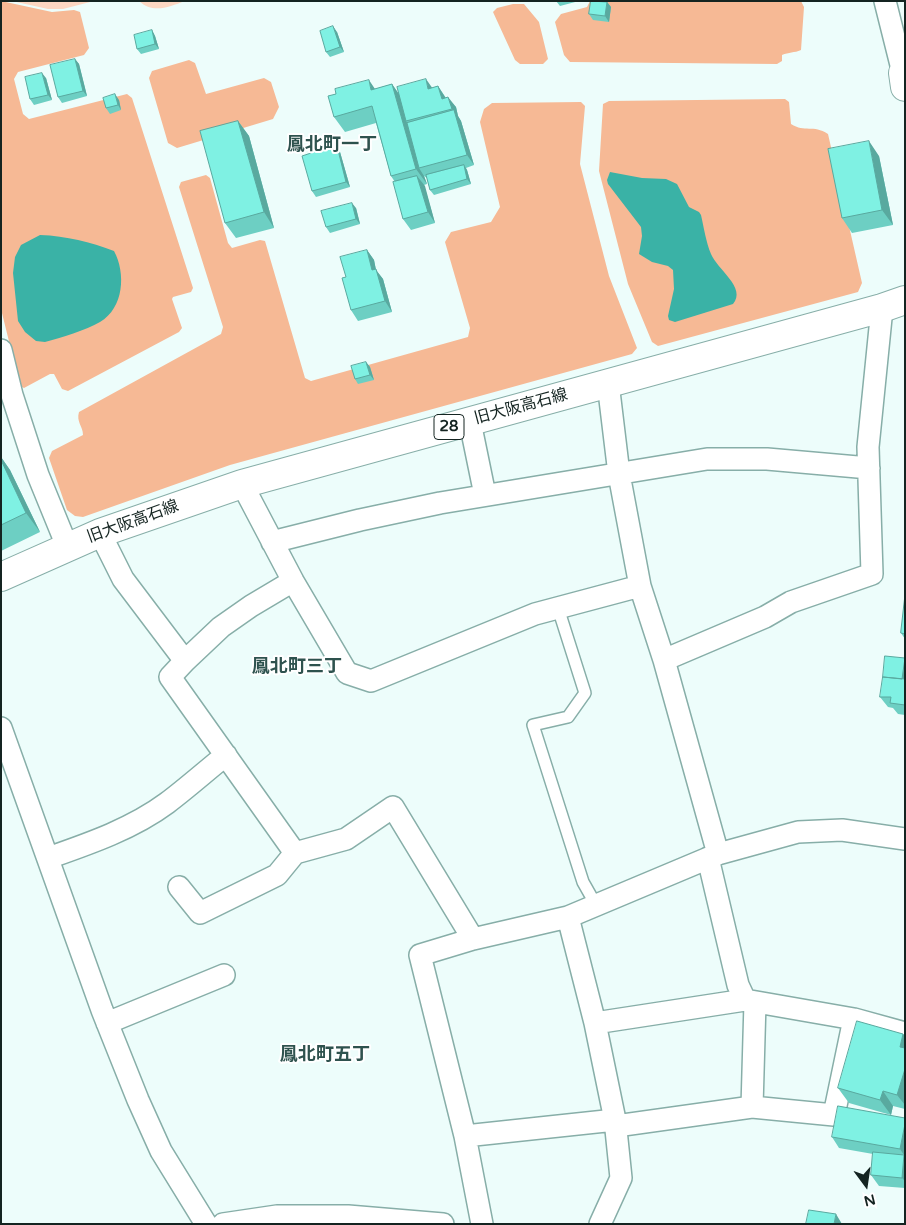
<!DOCTYPE html>
<meta charset="utf-8">
<style>
body{margin:0}
#map{position:relative;width:906px;height:1225px;overflow:hidden;background:#edfdfb;font-family:"Varela Round",sans-serif}
canvas{display:block}
.frame{position:absolute;inset:0;border:2px solid #142421;pointer-events:none}
.north{position:absolute;left:841px;top:1160px;width:50px;height:50px;-webkit-text-stroke:4px #fff;paint-order:stroke;rotate:166deg;font-size:14px;font-weight:700;line-height:20px;text-align:center;color:#142421}
.north::after{content:'';display:block;margin:auto;width:18px;height:22px;background:#142421;clip-path:polygon(50% 0,100% 100%,50% 72%,0 100%)}
</style>
<div id="map">
<canvas width="906" height="1225"></canvas>
<div class="frame"></div>
<div class="north">N</div>
</div>
<script>
const ctx = document.querySelector('canvas').getContext('2d');
ctx.lineJoin = 'round';
function fillPath(path, color) { ctx.fillStyle = color; ctx.fill(path, 'evenodd'); }
function strokePath(path, color, width, dash) { ctx.strokeStyle = color; ctx.lineWidth = width; ctx.lineCap = dash ? 'butt' : 'round'; ctx.setLineDash(dash || []); ctx.stroke(path); }
function write(font, color, halo, rows, align = 'center') {
  ctx.font = font + ' "Varela Round","Noto Sans JP",sans-serif'; ctx.lineWidth = 4; ctx.setLineDash([]); ctx.textBaseline = 'middle'; ctx.strokeStyle = halo; ctx.fillStyle = color; for (const [text, x, y, turn = 0] of rows) {
    ctx.save(); ctx.translate(x, y); ctx.rotate((+turn || 0) * Math.PI / 180); ctx.textAlign = isNaN(turn) ? turn : align; if (halo) ctx.strokeText(text, 0, 0); ctx.fillText(text, 0, 0); ctx.restore();
  }
}
fillPath(new Path2D(`
 M12,1H94L63,9H48Z
 M139,1H185C169,7 153,14 139,1Z`), '#fcd7c2');
fillPath(new Path2D(`
 M1,1L52,12L74,10L80,12L89,48L84,55L18,72L14,79L23,114L29,119L127,94L132,98L193,288L191,292L173,297L172,299L182,328L179,332L68,391L62,389L54,374H50L24,388L20,386L1,309Z
 M590,1H801L804,7L801,50C794,53 789,52 782,55V61L777,64L570,62L564,55L555,22L561,14L587,7Z
 M513,4H524L539,22L548,59L543,64H520L515,60L493,12L497,8Z
 M189,60L195,63L206,94L264,78L271,82L279,107L273,119L177,148L168,143L149,78L152,71Z
 M785,99L789,102L791,124C805,133 813,124 828,134L862,283L858,292L658,346L652,342L628,284L599,171L603,104L609,101Z
 M581,102L585,106L580,164L609,276L637,348L632,354L230,465L83,517L75,516L67,510L49,458L52,451L83,435C83,426 76,422 79,412L221,334L223,327L179,187L181,182L206,175L210,178L228,243L232,248L260,240L265,241L305,378L311,381L468,337L470,328L445,242L451,232L491,222L500,207L480,122L484,109L492,103Z`), '#f6b995');
fillPath(new Path2D(`
 M610,172L642,178L666,179L677,184L689,207L699,212L701,215C704,228 706,242 711,254C717,269 747,288 733,304L675,322L669,320L668,316L674,289L673,270L668,266L652,262L639,254L642,236L641,227L608,184L607,180Z
 M40,235C67,236 90,242 114,251C126,273 124,308 100,322C86,330 61,338 45,342L36,341L25,332L18,321L13,273L15,257L21,245Z`), '#3ab2a6');
const service = new Path2D(`
 M558,608L585,693L568,717L533,725L583,882L596,905`);
const minor = new Path2D(`
 M885,1L903,73
 M1,350L12,395L38,475L67,546
 M608,383L619,474L640,586L664,660L718,854
 M470,422L485,495
 M242,484L293,581L347,673L371,681L535,614L640,586
 M100,533L123,579L185,661L170,677L295,853L346,839L393,807L473,939L568,917L718,854L798,832L842,830L905,839
 M272,542L360,520L440,503L707,459H767L869,468
 M664,660L765,617L791,602L872,574L868,447L882,308
 M185,661L221,627L251,606L293,581
 M1,728L102,1010L138,1100L161,1151L206,1224
 M48,858C88,844 132,829 167,803C187,788 206,771 226,755
 M708,858L738,985L745,1000
 M179,887L200,913L277,875L295,853
 M568,917L595,1023L745,1000L854,1019L905,1033
 M473,939L420,955L465,1136L482,1224
 M107,1023L224,975
 M595,1023L615,1120L621,1178L600,1224
 M752,1107L755,1002
 M616,1126L752,1107L834,1115L854,1019
 M465,1136L615,1120
 M223,1224L277,1216H348L443,1224`);
const primary = new Path2D(`
 M905,73H903L905,87
 M1,577L100,533L242,484L882,308L905,300`);
strokePath(service, '#87aea8', 14);
strokePath(minor, '#87aea8', 24);
strokePath(primary, '#87aea8', 30);
strokePath(service, '#fff', 11);
strokePath(minor, '#fff', 21);
strokePath(primary, '#fff', 28);
fillPath(new Path2D(`
 M556,1H579L560,6Z
 M607,2L611,7L609,22L593,20L589,14Z
 M152,30L155,36L159,49L141,54L137,49Z
 M337,32L344,52L330,57L326,52Z
 M75,59L79,64L87,96L62,103L58,97Z
 M46,78L52,100L34,105L30,99Z
 M392,84L398,93L432,88L438,86L446,98L456,107L458,116L461,121L474,165L466,168L467,170L471,184L434,195L430,190L427,178L424,176L427,184L424,185L435,223L411,230L403,219L395,182L391,176L376,123L345,132L334,117L375,89Z
 M119,100L121,110L110,114L106,108Z
 M238,121L249,136L274,228L236,238L225,223Z
 M326,145L328,148L340,152L350,187L316,197L312,191L311,153Z
 M879,156L893,225L852,233L842,218Z
 M356,208L360,224L330,233L326,227Z
 M367,250L374,260L376,270L383,279L392,312L358,321L351,310Z
 M366,362L370,367L374,380L358,384L355,379Z
 M1,457L10,470L40,532L1,551Z
 M905,595V639L901,633Z
 M905,658V715L898,714L893,708L888,707L880,697Z
 M903,1034L905,1036V1109L893,1106L891,1115L849,1103L838,1088Z
 M905,1118V1188L879,1186L871,1175L873,1154L839,1148L832,1137Z`), '#6dcfc3');
fillPath(new Path2D(`
 M607,2L611,7L609,22L605,16Z
 M333,26L337,32L344,52L340,47Z
 M152,30L155,36L159,49L155,44Z
 M75,59L79,64L87,96L83,91Z
 M42,73L46,78L52,100L48,95Z
 M426,79L433,89H428Z
 M369,80L379,95L371,90Z
 M392,84L403,100L406,121L411,129L419,168L424,176L427,184L416,169Z
 M438,86L445,97L449,109L442,99Z
 M115,94L119,100L121,110L118,105Z
 M448,97L456,107L458,116L461,121L474,165L467,155L455,113L452,109Z
 M238,121L249,136L274,228L264,212Z
 M869,141L879,156L893,225L882,210Z
 M337,146L340,152L350,187L346,182Z
 M464,165L467,170L471,184L467,179Z
 M417,176L425,186L435,223L428,212Z
 M352,203L356,208L360,224L356,219Z
 M367,250L374,260L376,270L383,279L392,312L385,301L372,270Z
 M366,362L370,367L374,380L370,375Z
 M1,457L10,470L40,532L26,513L1,460Z
 M905,658V684L902,681Z
 M903,1034L905,1036V1054L900,1047Z
 M905,1069V1105L897,1095Z
 M883,1091L893,1106L891,1115L880,1100Z
 M905,1124V1181L902,1178L904,1155L900,1149Z
 M836,1214L842,1224H834Z`), '#59a99f');
const building = new Path2D(`
 M591,1L607,2L605,16L589,14Z
 M333,26L340,47L326,52L320,31Z
 M152,30L155,44L137,49L134,35Z
 M75,59L83,91L58,97L50,65Z
 M42,73L48,95L30,99L25,77Z
 M426,79L428,89L438,86L442,99L448,97L452,109L406,121L397,87Z
 M369,80L371,90L392,84L416,169L391,176L372,106L334,117L328,96L336,94L335,89Z
 M115,94L118,105L106,108L103,98Z
 M454,110L467,155L419,168L407,123Z
 M238,121L264,212L225,223L200,131Z
 M869,141L882,210L842,218L828,149Z
 M326,145L327,149L337,146L346,182L312,191L302,156L311,153L310,150Z
 M464,165L467,179L430,190L426,175Z
 M417,176L428,212L403,219L393,182Z
 M352,203L356,219L326,227L321,211Z
 M367,250L372,270L376,269L385,301L351,310L342,278L346,277L340,257Z
 M366,362L370,375L355,379L351,366Z
 M1,460L26,513L1,525Z
 M905,595V634L901,633Z
 M885,656L905,658L902,679L883,677Z
 M883,677L905,679V705L890,703L891,697H880Z
 M857,1021L903,1034L900,1047L905,1048V1069L897,1095L883,1091L880,1100L838,1088Z
 M838,1106L905,1118V1124L900,1149L832,1137Z
 M873,1152L904,1155L902,1178L871,1175Z
 M809,1210L836,1214L834,1224H806Z`);
fillPath(building, '#7ff1e3');
strokePath(building, '#59a99f', 1);
for (const [x, y, w] of [
 [449,427,30]
]) { const box = new Path2D(); box.roundRect(x - w / 2, y - 12.5, w, 25, 4); ctx.fillStyle = '#fff'; ctx.fill(box); strokePath(box, '#142421', 1); }
write('bold 15px', '#142421', null, [
 ["28",449,427]
]);
write('16px', '#142421', '#fff', [
 ["旧大阪高石線",521,407,-15],
 ["旧大阪高石線",133,522,-20]
]);
write('bold 18px', '#2e524e', '#fff', [
 ["鳳北町一丁",332,145],
 ["鳳北町三丁",297,667],
 ["鳳北町五丁",325,1055]
]);
</script>
